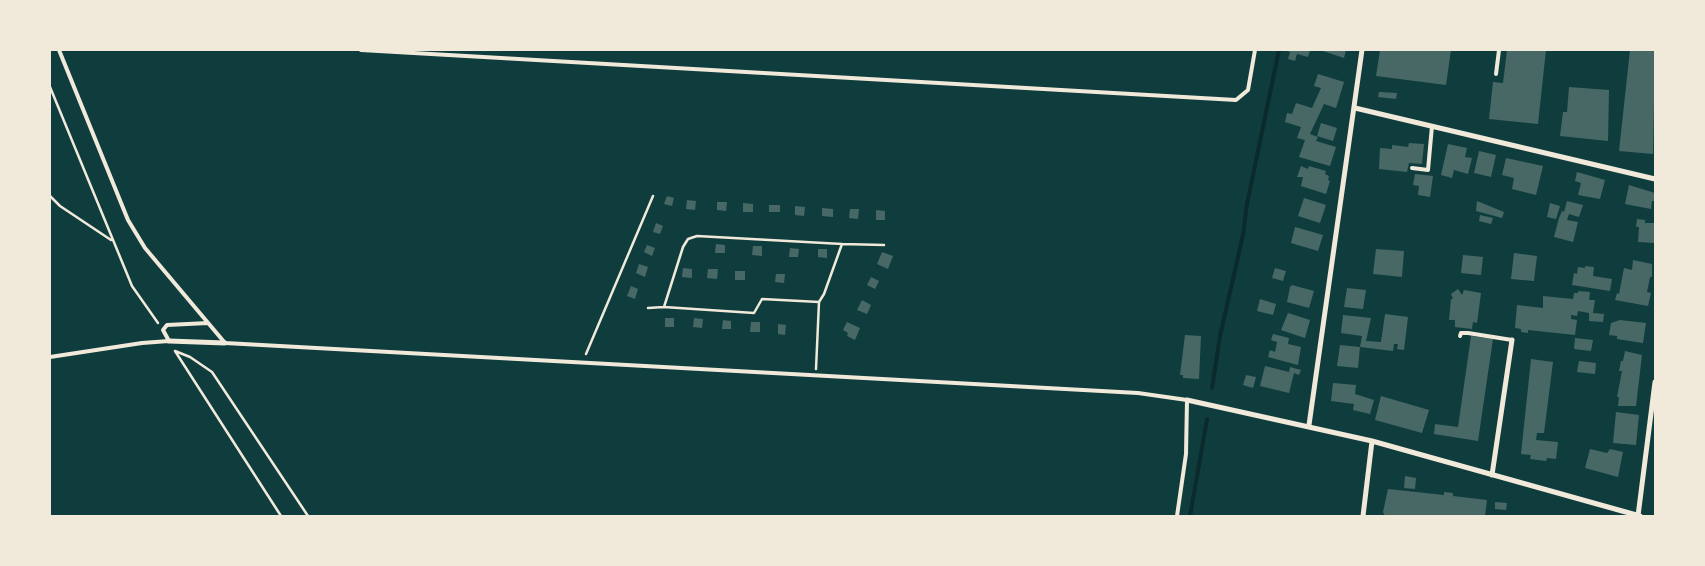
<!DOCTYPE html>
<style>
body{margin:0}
#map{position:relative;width:1705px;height:566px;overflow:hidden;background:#0f3d3e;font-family:Jost,sans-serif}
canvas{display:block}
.frame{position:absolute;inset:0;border:51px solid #f1e9da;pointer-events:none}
</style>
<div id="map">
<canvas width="1705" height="566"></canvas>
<div class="frame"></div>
</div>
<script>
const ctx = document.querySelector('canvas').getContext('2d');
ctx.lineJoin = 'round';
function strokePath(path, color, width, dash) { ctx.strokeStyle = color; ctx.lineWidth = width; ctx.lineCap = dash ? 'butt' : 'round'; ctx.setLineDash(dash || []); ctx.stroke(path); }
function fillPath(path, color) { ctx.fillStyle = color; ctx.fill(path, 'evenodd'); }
strokePath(new Path2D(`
 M1212,388L1220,336L1243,235L1247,204L1279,50
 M1190,516L1207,419`), '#0a2a2b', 4);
fillPath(new Path2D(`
 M1285,50H1310L1308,57L1297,54L1295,61L1288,59L1290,52Z
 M1320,50H1346L1344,58Z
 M1380,50H1451L1446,85L1376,76Z
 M1507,50H1546L1538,124L1489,119L1493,82L1503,83Z
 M1630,50H1655L1653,154L1619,151Z
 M1318,74L1344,82L1336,108L1324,104L1310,134L1318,137L1316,141L1336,147L1330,166L1299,157L1305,140L1297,138L1301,127L1285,122L1287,113L1292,114L1296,103L1312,108L1321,88L1314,86Z
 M1569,87L1609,90L1608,141L1560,136L1563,112H1567Z
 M1379,92L1397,93L1396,99L1378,97Z
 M1321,123L1337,128L1333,141L1317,136Z
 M1409,143L1424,144L1422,164L1409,163L1407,172L1379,169L1380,148L1392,149V145L1408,147Z
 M1448,144L1467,148L1465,157L1472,158L1468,174L1454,170L1452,178L1441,175Z
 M1479,151L1496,155L1491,177L1474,173Z
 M1506,158L1543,166L1536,195L1512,189L1514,178L1502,175Z
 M1301,166L1308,169L1309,166L1326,171L1325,174L1329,176L1328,180L1330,181L1326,194L1301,186L1303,177H1297Z
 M1577,172L1605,180L1600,199L1578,195L1581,183L1575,181Z
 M1415,174L1433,176L1430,197L1418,195L1419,186L1413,185Z
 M1629,185L1655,193V201H1652L1651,209L1625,204Z
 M667,196L674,198L672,206L664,204Z
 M1304,198L1326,205L1320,223L1298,216Z
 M687,200L696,201L695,210L686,209Z
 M1477,201L1504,212L1502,218L1476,211Z
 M1567,201L1583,205L1579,217L1569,214L1567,220L1578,222L1573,242L1554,237L1559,218L1562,211L1564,212Z
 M717,202H727L726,211L717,210Z
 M743,203L753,204V212H743Z
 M1550,203L1560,206L1556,219L1547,217Z
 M769,205H780V212H769Z
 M795,206L805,207L804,216L795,215Z
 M822,208L833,209V217L822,216Z
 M850,209H859L858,219L849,218Z
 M876,210L885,211V220H876Z
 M1480,215L1493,218L1491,224L1479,221Z
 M1637,219L1645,220V223H1655V243L1638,242L1639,227H1636Z
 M656,223L663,226L660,234L653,232Z
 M1295,227L1323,235L1318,251L1291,243Z
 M716,244L725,245V253H715Z
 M647,245L655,248L652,256L644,252Z
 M753,246H762V256L752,255Z
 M790,248L799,249L798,257H789Z
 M818,249H827V258L818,257Z
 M1376,249L1404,251L1402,277L1373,274Z
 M882,252L893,256L888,269L877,264Z
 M1514,253L1537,256L1534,281L1511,279Z
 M1463,255L1483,257L1481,275L1461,273Z
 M1633,260L1652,264V277H1650L1647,292L1651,293L1648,306L1615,300L1617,293L1619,294L1624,268L1632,270Z
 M639,264L648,267L645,277L636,273Z
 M1585,266L1594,267L1593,276L1612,279L1610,291L1572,285L1574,273L1577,274L1578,267L1585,268Z
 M683,268L692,269V278L682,277Z
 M1275,268L1286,271L1283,281L1272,278Z
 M708,269H718L717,279L707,278Z
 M735,271H745V280H735Z
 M776,274H785L784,283L775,282Z
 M871,277L879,281L875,289L867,285Z
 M1292,285L1314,291L1309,308L1287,302L1290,287Z
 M631,286L638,289L635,299L627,296Z
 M1347,288L1366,290L1363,309L1344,307Z
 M1458,289L1462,295L1464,290L1481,293L1477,323L1473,322L1472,329L1455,327V320H1449L1451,299H1453L1451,294Z
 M1578,291L1590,292L1589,300H1595L1593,313L1604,314L1603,322L1589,321V313L1578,311L1577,316L1571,315V319L1577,320L1575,335L1528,330V333L1521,332V329L1515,328L1517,305L1543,308V296L1573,299L1574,293H1578Z
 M1260,299L1276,304L1273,315L1257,311Z
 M862,300L871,305L867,314L857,310Z
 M1288,313L1310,320L1305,338L1281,330Z
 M1385,314L1408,317L1404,350L1397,349L1398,344H1394L1393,351L1360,347L1358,368L1337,366L1340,345L1360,347L1362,336L1341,333L1343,315L1371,318L1366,341L1381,342Z
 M665,318H674V327H665Z
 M694,318L703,319L702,328L693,327Z
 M723,320L731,321V329H722Z
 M1620,320L1646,323L1643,343L1617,339V336L1609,335L1611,323Z
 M751,322H760V332H750Z
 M847,322L860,328L855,340L847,336L848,333L843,330Z
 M778,324L786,325L785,335L778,334Z
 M1273,334L1289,338L1288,344L1301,347L1298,365L1268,357L1270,350L1275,352L1277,342L1271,340Z
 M1185,335L1201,336L1199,379L1183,378V375H1180Z
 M1471,336L1493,339L1478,441L1434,434L1435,424L1458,427Z
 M1575,338L1593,340L1591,351L1574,349Z
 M1625,351L1642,355L1636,406H1618L1619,397H1617L1622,371H1619L1621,361H1623Z
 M1531,359L1553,362L1544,433H1537L1536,440L1558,442L1556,459L1547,458L1546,461L1530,459L1531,455L1521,454Z
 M1579,361L1596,363L1595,374L1577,372Z
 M1265,366L1289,372L1290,367L1301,370L1299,375L1294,373L1289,393L1260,386Z
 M1246,375L1256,377L1253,388L1243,385Z
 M1333,383L1356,385L1355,394L1374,400L1370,414L1353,410L1354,404L1331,401Z
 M1381,396L1429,410L1422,433L1375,420Z
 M1616,412L1639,415L1636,445L1613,443Z
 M1590,449L1607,453L1610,449L1623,452L1618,477L1585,468Z
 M1405,476L1416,478L1415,489L1404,488Z
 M1388,489L1444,495V492L1453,493V496L1487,500L1485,516H1385L1383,512Z
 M1495,502L1507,503L1506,510L1495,509Z`), '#486865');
strokePath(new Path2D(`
 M50,87L132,286L158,323
 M50,196L60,206L111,240
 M819,302L762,299L754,313L664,307L683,247L688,239L697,236L842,244
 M648,308L664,307
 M175,351L190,357L212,372L308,516
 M175,351L281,516
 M586,354L653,196
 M816,369L819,302L824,294L842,244L884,245`), '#f1e9da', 2.5);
strokePath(new Path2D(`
 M59,50L128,220L145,248L225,343L1138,393L1187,400L1186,454L1177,516
 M361,50L1236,100L1248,90L1255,50
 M1496,74L1499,50
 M1412,168L1428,170L1432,126
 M1460,336L1461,333H1468L1512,340
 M50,357L142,343L169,341L163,330L167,325L208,323`), '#f1e9da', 4);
strokePath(new Path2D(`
 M1355,108L1655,179
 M169,341L225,343
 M1187,400L1372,441L1640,516
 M1309,425L1362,50
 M1492,475L1512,340
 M1363,516L1372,441
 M1638,516L1655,382`), '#f1e9da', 5);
</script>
